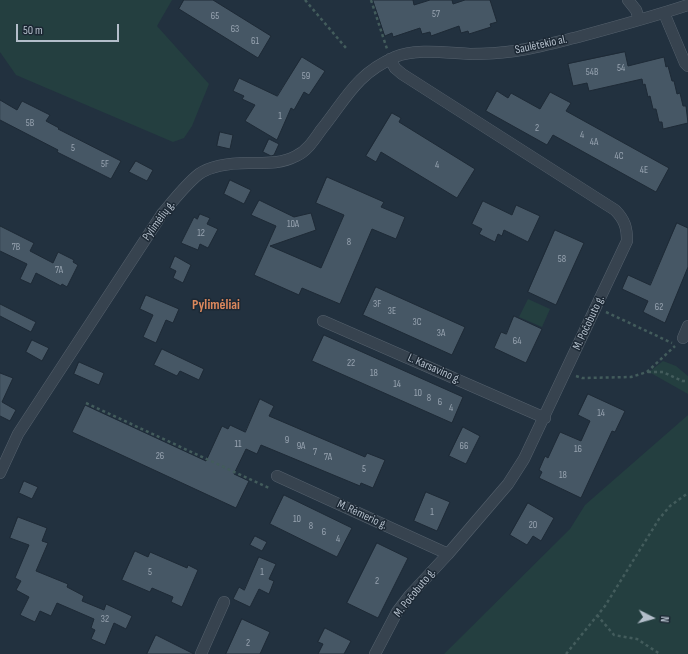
<!DOCTYPE html>
<meta charset="utf-8">
<style>
body{margin:0}
#map{position:relative;width:688px;height:654px;overflow:hidden;background:#22313f;font-family:"Sofia Sans Condensed",sans-serif}
canvas{display:block}
.north{position:absolute;left:632px;top:598px;width:40px;height:40px;-webkit-text-stroke:3px #1c2834;paint-order:stroke;rotate:96deg;font-size:11px;font-weight:700;line-height:16px;text-align:center;color:#b3beca}
.north::after{content:'';display:block;margin:auto;width:14px;height:18px;background:#b3beca;clip-path:polygon(50% 0,100% 100%,50% 72%,0 100%)}
.scale{position:absolute;left:16px;top:24px;width:103px;height:18px;box-sizing:border-box;border:2px solid #b3beca;border-top:0;padding-left:5px;font-size:12px;line-height:14px;white-space:nowrap;color:#b3beca;-webkit-text-stroke:3px #1c2834;paint-order:stroke}
</style>
<div id="map">
<canvas width="688" height="654"></canvas>
<div class="north">N</div>
<div class="scale">50 m</div>
</div>
<script>
const ctx = document.querySelector('canvas').getContext('2d');
ctx.lineJoin = 'round';
function fillPath(path, color) { ctx.fillStyle = color; ctx.fill(path, 'evenodd'); }
function strokePath(path, color, width, dash) { ctx.strokeStyle = color; ctx.lineWidth = width; ctx.lineCap = dash ? 'butt' : 'round'; ctx.setLineDash(dash || []); ctx.stroke(path); }
function write(font, color, halo, rows, align = 'center') {
  ctx.font = font + ' "Sofia Sans Condensed",sans-serif'; ctx.lineWidth = 3; ctx.setLineDash([]); ctx.textBaseline = 'middle'; ctx.strokeStyle = halo; ctx.fillStyle = color; for (const [text, x, y, turn = 0] of rows) {
    ctx.save(); ctx.translate(x, y); ctx.rotate((+turn || 0) * Math.PI / 180); ctx.textAlign = isNaN(turn) ? turn : align; if (halo) ctx.strokeText(text, 0, 0); ctx.fillText(text, 0, 0); ctx.restore();
  }
}
fillPath(new Path2D(`
 M0,0H172L157,26L209,84L192,126L184,138L173,142L16,75L0,52Z
 M528,299L550,309L542,327L519,317Z
 M663,361L676,366L688,376V394L649,372Z
 M688,415V654H444L570,529L585,505Z`), '#243f40');
const building = new Path2D(`
 M184,0H213L271,36L258,58L179,9Z
 M373,0H413L414,5L430,0H452L453,4L465,0H490L497,22L490,24L491,27L469,34L468,31L461,33L459,26L431,36L430,32L422,34L420,28L393,37L392,33L385,36Z
 M625,52L628,66L664,57L666,67L668,66L672,81H674L677,94L680,93L683,106H686L688,123L663,129L662,122H659L656,109H653L650,96L648,97L645,84L643,85L642,79L589,91L587,83L573,86L568,64Z
 M302,57L325,71L309,95L304,92L294,110L291,108L277,140L245,121L255,105L242,99L244,96L233,91L239,78L277,96Z
 M497,91L508,98L511,93L540,109L550,92L571,103L566,111L669,168L656,192L553,135L547,145L486,111Z
 M0,100L17,110L22,101L50,115L46,121L59,128L58,129L121,161L111,179L57,152L58,150L0,120Z
 M392,113L401,118L399,122L475,169L457,198L381,152L376,162L366,156Z
 M220,132L233,135L230,149L217,146Z
 M269,139L279,144L274,155L271,156L263,152Z
 M136,161L153,170L147,181L129,172Z
 M327,177L384,202L381,207L405,217L396,239L372,229L340,304L302,288L299,295L254,275L276,226L251,215L259,200L294,217L311,213L316,230L270,246L321,268L344,215L316,203Z
 M230,180L251,190L244,204L224,194Z
 M483,201L512,215L516,205L540,216L528,242L504,230L502,236L498,234L495,242L479,234L482,229L472,224Z
 M200,214L210,218L207,224L218,229L208,248L200,244L198,250L181,243L194,217L197,219Z
 M677,223L688,228V267L665,323L643,312L648,301L622,289L628,275L650,285Z
 M0,226L34,243L30,251L53,263L58,252L74,260L73,262L78,265L67,287L62,284L61,286L36,273L31,284L20,279L27,264L0,251Z
 M555,230L584,243L556,305L528,292Z
 M175,256L191,265L183,283L173,278L176,271L170,268Z
 M376,287L465,327L452,355L363,315Z
 M146,295L179,309L173,323L166,320L156,343L143,337L153,315L140,309Z
 M0,304L36,322L31,332L0,316Z
 M514,316L542,329L526,363L494,348L501,332L506,334Z
 M324,335L463,397L452,423L312,361Z
 M32,340L49,348L42,361L26,352Z
 M162,349L204,369L199,380L180,371L177,376L154,365Z
 M79,362L104,373L99,385L74,374Z
 M0,373L13,378L2,402L16,410L10,421L0,416Z
 M588,394L625,411L615,432L612,431L581,498L539,478L542,472L539,470L545,456L548,458L560,432L581,441L590,421L578,415Z
 M260,399L274,406L269,416L365,457L367,453L385,460L373,488L361,483L360,486L261,445L257,454L246,449L234,474L249,481L236,508L72,432L85,405L206,461L222,426L228,429L230,425L245,432Z
 M463,427L480,436L466,464L449,456Z
 M24,481L38,487L32,499L19,493Z
 M426,492L450,502L437,531L414,521Z
 M284,495L352,528L337,557L270,524Z
 M528,503L554,518L541,541L533,536L527,545L510,535Z
 M18,517L47,528L42,541L48,543L36,571L68,584L67,587L84,596L82,601L104,610L106,604L132,616L126,629L114,623L105,645L91,639L95,630L91,628L94,619L57,603L51,616L40,611L35,622L20,615L29,597L16,590L21,581L15,578L29,545L10,538Z
 M255,536L267,542L262,551L250,545Z
 M377,543L408,558L378,618L347,603Z
 M135,551L148,557L150,552L187,568L188,565L198,570L182,607L171,602L173,597L152,588L150,592L122,580Z
 M259,557L276,564L269,579L274,581L269,594L259,589L250,607L233,599L239,587L244,590Z
 M242,619L270,632L260,654H226Z
 M325,628L351,641L344,654H318L323,644L318,642Z
 M156,635L194,654H147Z`);
fillPath(building, '#465765');
strokePath(building, '#1e2a36', 1);
const minor = new Path2D(`
 M628,0L636,10L639,19
 M664,13L685,63L688,66
 M323,321L545,418
 M683,338L688,326
 M0,473L18,434L162,214C173,201 186,184 199,174C212,165 234,163 249,163C265,163 281,164 296,156C307,151 314,140 321,130C346,99 356,74 395,57C415,48 448,53 470,54C485,54 501,53 515,51C536,48 557,42 578,37C615,27 652,17 688,5
 M277,476L448,554
 M201,654L224,602
 M375,654L397,612L410,595L448,554L508,484L524,459L627,241C627,228 625,220 615,210L402,74L395,68L390,59`);
strokePath(minor, '#55616d', 12);
strokePath(new Path2D(`
 M305,0L346,48
 M371,0L387,49
 M606,312L672,343
 M648,372H663L682,381H688
 M576,376L582,378L631,377L647,372L675,346
 M86,403L271,489
 M597,615L614,635L637,639L660,654
 M566,654L605,606L659,519L670,506L688,493`), '#435c5c', 2.5, [3, 3]);
strokePath(minor, '#37434f', 11);
write('10px', '#98a4b1', null, [
 ["57",436,14],
 ["65",215,16],
 ["63",235,29],
 ["61",255,41],
 ["54",621,68],
 ["54B",592,72],
 ["59",306,76],
 ["1",280,116],
 ["5B",30,123],
 ["2",537,128],
 ["4",582,135],
 ["4A",594,142],
 ["5",73,148],
 ["4C",619,156],
 ["5F",105,164],
 ["4",437,165],
 ["4E",644,170],
 ["10A",293,224],
 ["12",201,233],
 ["8",349,242],
 ["7B",16,247],
 ["58",562,259],
 ["7A",59,270],
 ["3F",377,304],
 ["62",659,307],
 ["3E",392,311],
 ["3C",417,322],
 ["3A",441,333],
 ["64",517,341],
 ["22",351,363],
 ["18",374,373],
 ["14",397,384],
 ["10",418,393],
 ["8",429,398],
 ["6",440,402],
 ["4",451,408],
 ["14",601,413],
 ["9",287,440],
 ["11",238,444],
 ["9A",301,446],
 ["66",464,446],
 ["16",578,449],
 ["7",315,452],
 ["26",160,456],
 ["7A",328,457],
 ["5",364,469],
 ["18",563,475],
 ["1",432,512],
 ["10",297,519],
 ["20",533,525],
 ["8",311,526],
 ["6",324,532],
 ["4",338,539],
 ["5",150,572],
 ["1",262,572],
 ["2",377,581],
 ["32",105,619],
 ["2",248,643]
]);
write('12px', '#b3beca', '#1c2834', [
 ["Saulėtekio al.",541,45,-12],
 ["Pylimėlių g.",159,221,-54],
 ["M. Počobuto g.",589,323,-65],
 ["L. Karsavino g.",434,369,24],
 ["M. Rėmerio g.",362,515,25],
 ["M. Počobuto g.",415,593,-51]
]);
write('bold 14px', '#db885d', '#1c2834', [
 ["Pylimėliai",216,305]
]);
</script>
